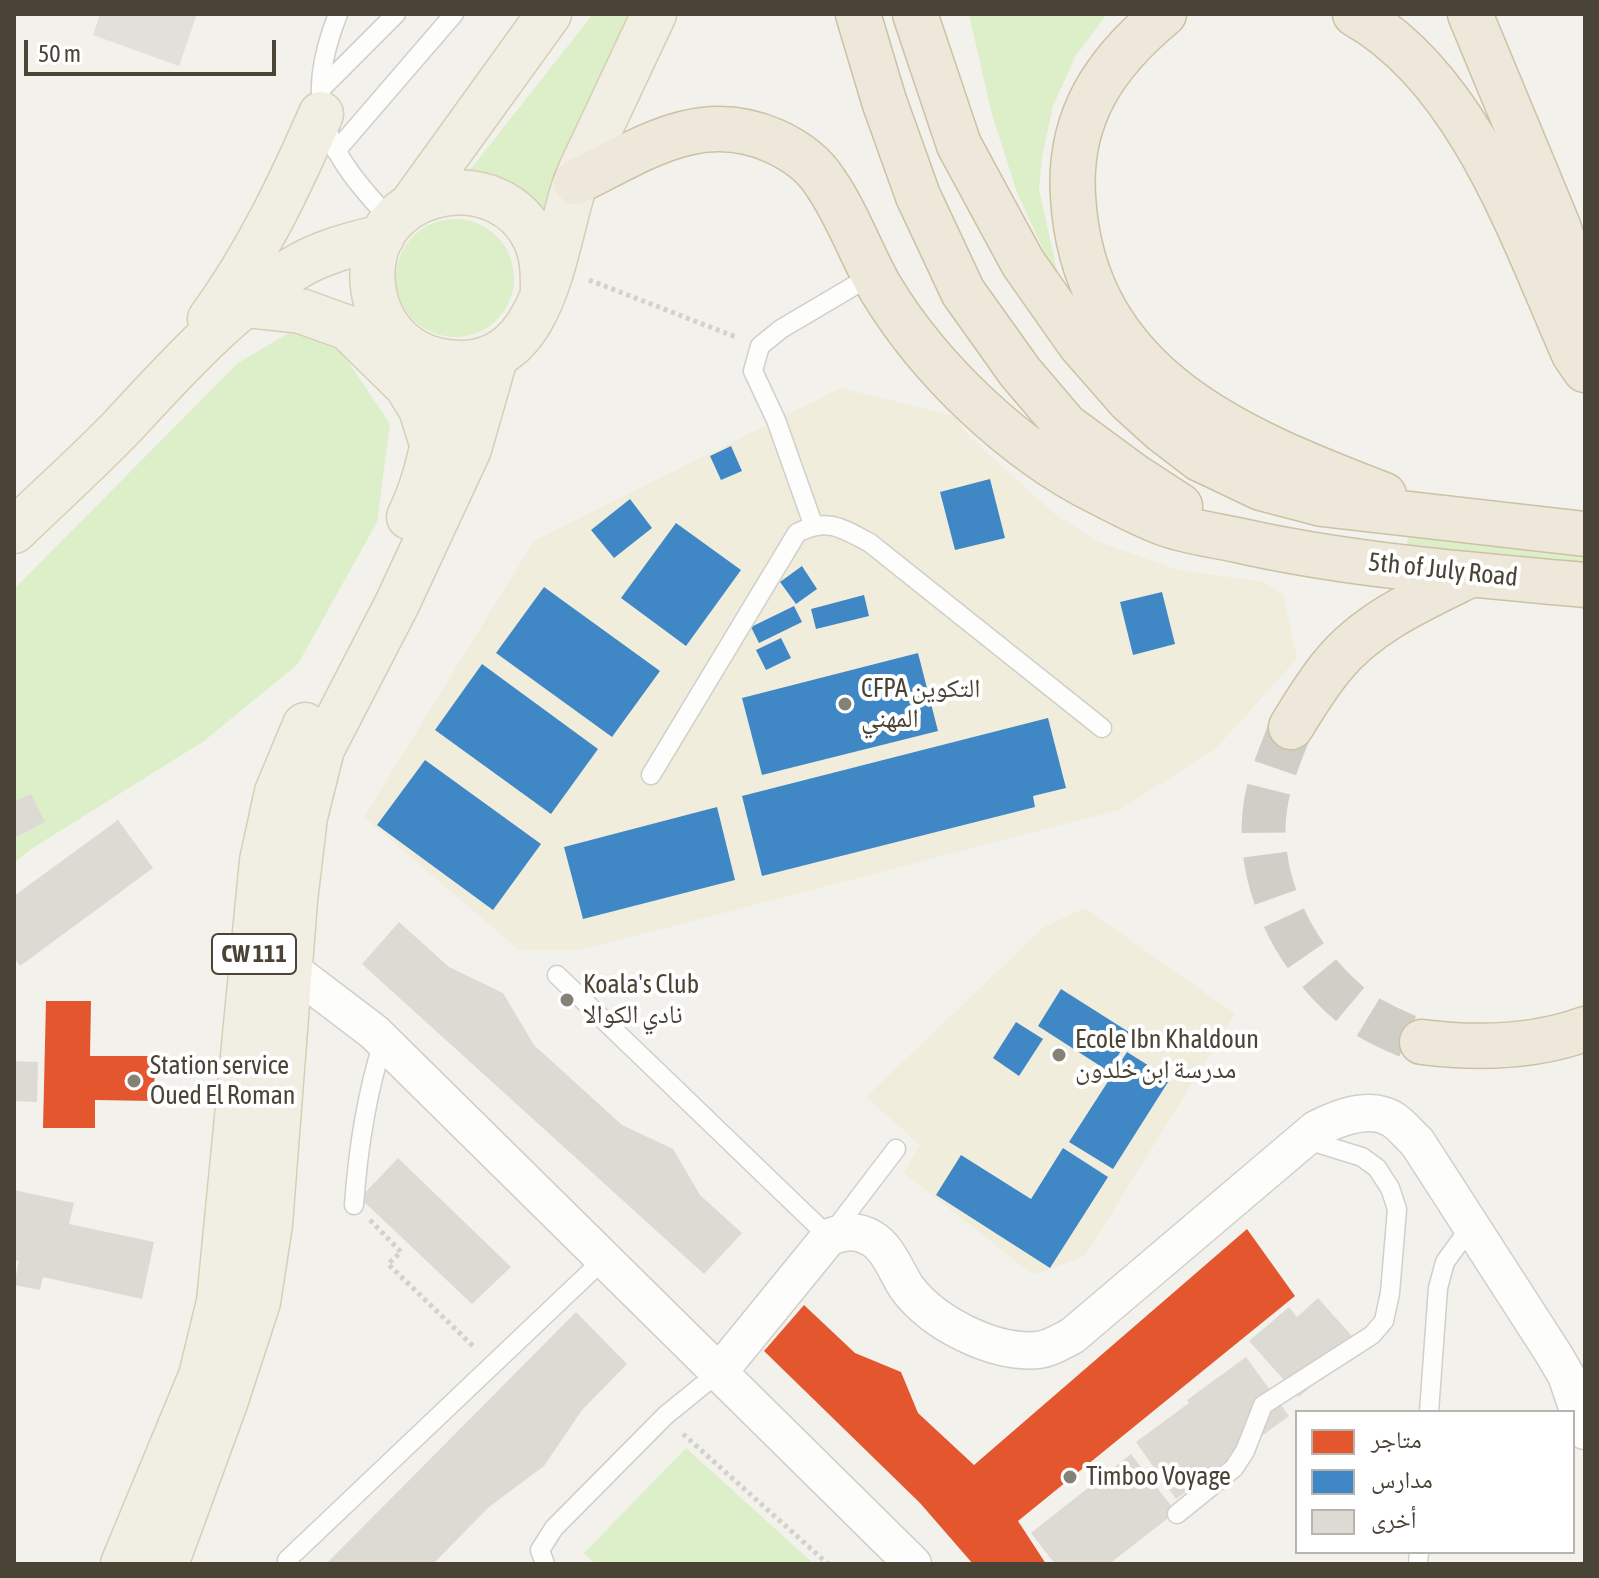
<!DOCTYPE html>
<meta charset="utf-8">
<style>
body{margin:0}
#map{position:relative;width:1599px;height:1578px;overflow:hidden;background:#f2f1eb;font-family:"Asap Condensed","Noto Naskh Arabic",sans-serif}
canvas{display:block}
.frame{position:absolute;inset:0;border:16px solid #4a4436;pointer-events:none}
.legend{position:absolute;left:1295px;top:1410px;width:280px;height:144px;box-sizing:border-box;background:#fff;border:2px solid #b7b4af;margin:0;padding:10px 14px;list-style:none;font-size:24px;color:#4a4436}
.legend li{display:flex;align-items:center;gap:16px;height:40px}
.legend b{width:40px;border:2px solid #b7b4af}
.scale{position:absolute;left:24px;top:40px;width:252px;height:36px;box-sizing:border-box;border:4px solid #4a4436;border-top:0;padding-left:10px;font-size:24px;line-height:28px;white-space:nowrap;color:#4a4436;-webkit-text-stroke:6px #fff;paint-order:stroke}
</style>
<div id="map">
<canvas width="1599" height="1578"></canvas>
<div class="frame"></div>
<ul class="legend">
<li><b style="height:22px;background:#e4572e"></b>متاجر</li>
<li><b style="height:22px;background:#3f88c5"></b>مدارس</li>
<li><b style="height:22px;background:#dcdad3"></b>أخرى</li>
</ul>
<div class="scale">50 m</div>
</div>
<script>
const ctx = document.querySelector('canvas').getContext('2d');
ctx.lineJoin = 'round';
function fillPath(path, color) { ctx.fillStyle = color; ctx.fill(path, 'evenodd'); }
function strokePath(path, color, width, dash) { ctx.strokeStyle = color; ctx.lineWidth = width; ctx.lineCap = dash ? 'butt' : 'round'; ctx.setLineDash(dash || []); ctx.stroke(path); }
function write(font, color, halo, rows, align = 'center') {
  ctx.font = font + ' "Asap Condensed","Noto Naskh Arabic",sans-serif'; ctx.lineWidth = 8; ctx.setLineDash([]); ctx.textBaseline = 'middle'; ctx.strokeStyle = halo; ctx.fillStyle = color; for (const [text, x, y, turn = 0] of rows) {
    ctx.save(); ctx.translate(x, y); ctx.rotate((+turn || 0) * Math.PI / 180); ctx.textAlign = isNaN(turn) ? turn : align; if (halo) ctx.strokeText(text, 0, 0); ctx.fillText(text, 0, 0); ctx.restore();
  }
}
fillPath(new Path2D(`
 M841,388L954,416L970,437L1056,515L1097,541L1178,570L1261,581L1283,594L1297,659L1215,749L1119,810L581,950H519L364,817L534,541Z
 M1085,908L1235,1014L1085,1256L1033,1275L904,1173L920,1145L866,1097L1044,927Z`), '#f1eddd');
fillPath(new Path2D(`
 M593,14H640L539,223L466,175Z
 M969,14H1107L1075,57L1053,106L1042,157L1039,189L1061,289L1016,190L991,111Z
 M396 278a59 59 0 1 1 118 0a59 59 0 1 1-118 0Z
 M292,331L341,351L390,424L377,522L298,664L204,741L31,849L14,863V589L238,363Z
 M1408,533L1585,554V568L1407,546Z
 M686,1448L814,1564H595L584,1553Z`), '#ddefc9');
fillPath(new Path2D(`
 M100,14H197L179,66L93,35Z`), '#e1e0da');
fillPath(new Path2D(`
 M46,1001H91L90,1056H155L154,1101L95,1100V1128H43Z
 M1247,1229L1295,1296L1018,1521L1046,1564H973L920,1503L764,1351L804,1305L855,1353L901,1372L918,1413L974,1465Z`), '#e4572e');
fillPath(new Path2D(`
 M731,446L742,471L721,480L710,456Z
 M990,479L1005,538L955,550L940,492Z
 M630,499L652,528L614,558L591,530Z
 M676,523L741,570L686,646L621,598Z
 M802,566L817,589L796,604L780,582Z
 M544,587L660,671L612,737L496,653Z
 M1162,592L1175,644L1133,655L1120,602Z
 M864,595L869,616L816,629L811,609Z
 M794,606L802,622L759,643L751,627Z
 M781,638L791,658L766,670L756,650Z
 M918,653L938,731L762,775L742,698Z
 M482,664L598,749L551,814L435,730Z
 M1048,718L1066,788L1033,796L1035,807L762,876L742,796Z
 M425,760L541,844L493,910L377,825Z
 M717,807L735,880L583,919L564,847Z
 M1061,989L1132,1034L1108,1071L1038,1026Z
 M1016,1022L1043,1039L1019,1076L993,1058Z
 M1127,1052L1170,1079L1113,1169L1069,1142Z
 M1063,1148L1108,1177L1050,1268L936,1195L961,1155L1031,1199Z`), '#3f88c5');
fillPath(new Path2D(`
 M31,794L45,822L14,838V802Z
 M118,820L153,868L20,966L14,957V896Z
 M399,922L449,967L503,993L534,1045L622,1125L673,1149L700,1195L742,1233L704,1274L362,964Z
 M14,1061L38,1062L37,1102L14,1101Z
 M398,1158L511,1267L472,1304L360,1198Z
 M14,1190L74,1203L69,1224L154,1242L142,1299L43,1277L40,1290L14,1285L19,1261L14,1260Z
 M1318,1298L1359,1344L1299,1397L1249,1341L1289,1307L1297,1317Z
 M576,1312L627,1364L582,1410L544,1466L489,1507L433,1564H326Z
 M1246,1357L1289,1416L1176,1499L1136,1442L1189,1403L1187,1400Z
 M1131,1454L1176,1512L1109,1564H1055L1031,1533Z`), '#dcdad3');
strokePath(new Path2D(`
 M1291,727C1282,750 1272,773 1267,797C1251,874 1293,957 1351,1005C1372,1022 1397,1032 1422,1042`), '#d0cec7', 44, [44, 22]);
const service = new Path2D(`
 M338,14C301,108 326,152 392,221
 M321,89L396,14
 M336,151L454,14
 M813,524L776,420L753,371L760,346L781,329L874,274
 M651,775L797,533C827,517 842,528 870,543L1102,728
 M557,975L829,1237L896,1149
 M354,1205C358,1148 366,1096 383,1042
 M1429,1412L1438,1288L1445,1262L1472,1225
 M1177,1514L1234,1468L1245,1451L1263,1405L1372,1335L1384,1321L1390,1293L1397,1209L1390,1188L1377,1168L1362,1157L1304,1139
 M287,1560L604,1259
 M545,1564L540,1550L554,1528L666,1415L719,1372
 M1418,1564L1419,1552`);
const minor = new Path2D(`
 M291,969L374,1032L913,1564
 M719,1372L829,1237C844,1232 856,1229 871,1238C889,1248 896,1272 907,1288C933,1323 993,1354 1038,1350C1049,1349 1062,1341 1072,1336L1316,1129C1338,1118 1369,1105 1392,1119C1401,1124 1409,1135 1417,1142L1553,1353L1566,1375L1585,1431`);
const primary = new Path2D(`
 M412,204L549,14
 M543,292C543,273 543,256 535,239C501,165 381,184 373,265C370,291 378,318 396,337C413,355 437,363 461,363C547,363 554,245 575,184C582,165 592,147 600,129C618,91 636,52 654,14
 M245,305L301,311L348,328L407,386L421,409L432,444
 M210,319C256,256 290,185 321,114
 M409,517C433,469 437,416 445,363
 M14,531C49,497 86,464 120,429C174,371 227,311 295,268C321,252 353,244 382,237
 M123,1564L201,1376L219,1302L262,861L277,792L305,725
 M166,1564L225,1403L258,1302L270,1224L295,900L305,817L322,749L397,604L469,449L496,355`);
const motorway = new Path2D(`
 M858,14L884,101L918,196L963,292L1020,372L1066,426L1134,476L1180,506
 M915,14L959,145L1023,263L1080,344L1129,400L1162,430L1200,459L1261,488L1322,504L1585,534
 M1164,14C1105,63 1068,117 1073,196C1083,377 1238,439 1384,495
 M1355,14C1470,79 1523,239 1574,354L1585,370
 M1470,14L1558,226L1585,306
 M576,182C642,150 699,108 774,141C794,150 813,163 825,182C848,215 861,254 881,289C930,370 1015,451 1100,493C1121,504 1144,516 1166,524C1189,532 1214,535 1237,540C1352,566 1468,574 1585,585
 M1291,727C1304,706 1317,684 1333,665C1367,623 1421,599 1468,576
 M1422,1042C1477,1049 1532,1048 1585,1029`);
strokePath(service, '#d0cfc9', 21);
strokePath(minor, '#d0cfc9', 39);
strokePath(primary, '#d6cfb7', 47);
strokePath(motorway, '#ccc1a4', 47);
strokePath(new Path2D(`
 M589,280L736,337
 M370,1220L401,1252L388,1264L474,1347
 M683,1434L828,1564`), '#d2d1cb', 5, [4, 4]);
strokePath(service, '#fdfdfc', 18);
strokePath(minor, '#fdfdfc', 36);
strokePath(primary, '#f1efe4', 44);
strokePath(motorway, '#ede8d9', 44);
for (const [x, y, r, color] of [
 [845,704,8,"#858175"],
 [567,1000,8,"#858175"],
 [1059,1055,8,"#858175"],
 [134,1081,8,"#858175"],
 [1070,1477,8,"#858175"]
]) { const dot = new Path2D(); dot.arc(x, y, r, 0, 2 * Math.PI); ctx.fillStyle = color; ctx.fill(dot); strokePath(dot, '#fff', 3); }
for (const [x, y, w] of [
 [254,954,84]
]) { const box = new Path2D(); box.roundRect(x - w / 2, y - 20, w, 40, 6); ctx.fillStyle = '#fff'; ctx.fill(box); strokePath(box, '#4a4436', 2); }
write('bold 24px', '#4a4436', null, [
 ["CW 111",254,954]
]);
write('26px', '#4a4436', '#fff', [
 ["5th of July Road",1443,570,6]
]);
write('26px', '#4a4436', '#fff', [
 ["CFPA التكوين",861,689],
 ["المهني",861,719],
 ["Koala's Club",583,985],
 ["نادي الكوالا",583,1015],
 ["Ecole Ibn Khaldoun",1075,1040],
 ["مدرسة ابن خلدون",1075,1070],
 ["Station service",150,1066],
 ["Oued El Roman",150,1096],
 ["Timboo Voyage",1086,1477]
], 'left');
</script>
